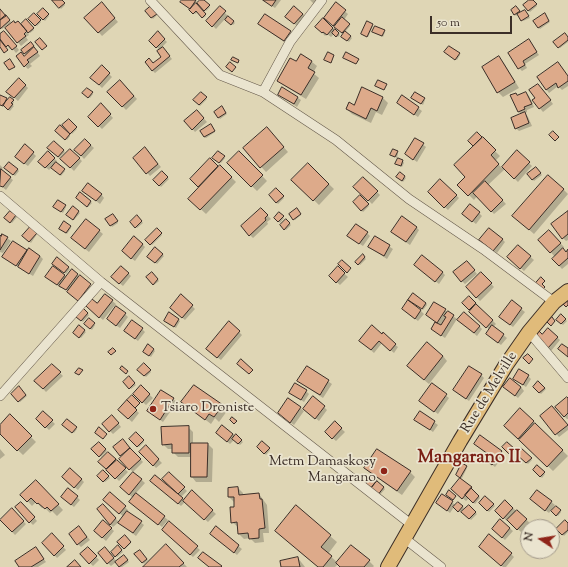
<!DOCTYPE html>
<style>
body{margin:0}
#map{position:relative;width:568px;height:567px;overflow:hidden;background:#dfd6b5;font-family:"Sorts Mill Goudy",serif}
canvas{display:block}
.north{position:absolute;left:520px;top:519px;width:40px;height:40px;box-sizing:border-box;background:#eae4cf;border:1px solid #a49b8c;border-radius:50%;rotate:282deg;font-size:11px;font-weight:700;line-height:16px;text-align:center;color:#3b2e27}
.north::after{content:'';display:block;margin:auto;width:14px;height:18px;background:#8f2418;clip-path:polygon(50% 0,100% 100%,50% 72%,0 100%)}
.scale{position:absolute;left:430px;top:16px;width:82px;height:18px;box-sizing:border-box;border:2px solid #3b2e27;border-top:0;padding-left:5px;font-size:12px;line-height:14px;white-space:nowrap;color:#3b2e27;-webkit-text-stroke:3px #eae4cf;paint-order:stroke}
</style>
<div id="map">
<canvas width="568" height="567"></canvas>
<div class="north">N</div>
<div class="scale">50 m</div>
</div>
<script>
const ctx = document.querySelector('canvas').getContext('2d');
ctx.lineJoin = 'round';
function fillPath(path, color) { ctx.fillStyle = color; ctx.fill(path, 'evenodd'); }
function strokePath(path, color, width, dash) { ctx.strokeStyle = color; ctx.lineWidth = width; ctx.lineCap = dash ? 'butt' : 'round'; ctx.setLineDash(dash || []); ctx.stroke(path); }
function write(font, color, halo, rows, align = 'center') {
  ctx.font = font + ' "Sorts Mill Goudy",serif'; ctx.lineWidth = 3.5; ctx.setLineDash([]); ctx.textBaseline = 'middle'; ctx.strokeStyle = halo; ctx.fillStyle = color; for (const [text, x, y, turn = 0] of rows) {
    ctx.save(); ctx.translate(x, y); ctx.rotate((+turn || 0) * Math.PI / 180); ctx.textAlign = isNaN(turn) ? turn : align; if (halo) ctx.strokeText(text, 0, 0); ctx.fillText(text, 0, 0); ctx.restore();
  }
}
fillPath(new Path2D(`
 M54,0H61L65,5L61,9Z
 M183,0H195L197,2L195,4L206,16L203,18L198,12L195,14L191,10L183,3Z
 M202,0L210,7L206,11L198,3Z
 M263,0H281L275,8Z
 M310,0H321L315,5Z
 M530,0H533L537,6L530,12L524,5Z
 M336,4L348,14L344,20L350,26L345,32L352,38L349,42L344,38V34L328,21L327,22L340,35L338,37L334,34L331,37L327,34L325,36L317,27Z
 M105,7L118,22L102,36L86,18Z
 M151,8L157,15L153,19L147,11Z
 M220,8L235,23L233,25L225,19L216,29L208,21Z
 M518,8L521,13L526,12L530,18L523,21L518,14L516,16L512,10Z
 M43,9L49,16L45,21L38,14Z
 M0,10L11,22L2,29L0,27Z
 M303,14L306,17L298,27L290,20Z
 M34,15L41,22L37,26L30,19Z
 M546,16L550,22L540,29L538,27Z
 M26,21L34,30L30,33L23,24Z
 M15,24L21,25L29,35L26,37L28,40L21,46L6,28Z
 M259,24L290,32L293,35L287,44Z
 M372,25L373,26L368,37L363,35Z
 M384,31L385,32L383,37L375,33Z
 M158,33L167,42L162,47L172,59L155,73L152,70L154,64L163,57L160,50L150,41Z
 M0,35H7L19,50L16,53L12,48L10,49L0,38Z
 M568,38V42L560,48L555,42Z
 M529,41L539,55L525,64L527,68L522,71L519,68Z
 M31,43L40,56L30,64L32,66L28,69L25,66L24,57L26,55L22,50Z
 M447,54H459L460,55L457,60Z
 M301,55L312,62L317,66L313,73L319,78L306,99L283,85L278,81L297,63Z
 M499,58L504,63L519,88L503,97L498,92L483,67Z
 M558,63L568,76V86L562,90L558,86L549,93L546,89Z
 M102,67L112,77L102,88L92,78Z
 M19,79L28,88L18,101L8,92Z
 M120,81L137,99L126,110L109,92Z
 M283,88L301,100L297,107L279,94Z
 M541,88L553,104L543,112L533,100L537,98Z
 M87,89L93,94L90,98L84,93Z
 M363,89L383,98L388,103L382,115L376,112L371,123L352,114L347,109L354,106Z
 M201,93L207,99L200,106L194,100Z
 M526,93L529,96L534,107L527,110V112L525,113L528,117L532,126L519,131L516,128L522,115L519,112L516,94L518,96Z
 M0,96L8,101L10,98L14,102L12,105L14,106L10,111L0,104Z
 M403,97L422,111L418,117L401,106Z
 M414,99H424L425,100L423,105Z
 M101,105L113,118L102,129L89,116Z
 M223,109L227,114L220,119L215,112Z
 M197,111L207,122L195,132L186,121Z
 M69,121L77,129L72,134L64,125Z
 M60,127L70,136L67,140L57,131Z
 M212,127L215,132L206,138L204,137Z
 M271,133L288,152L266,172L244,148Z
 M477,134L500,156L495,161L502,168L517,152L532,166L518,182L505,169L488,185L506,204L494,214L477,196L474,200L459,185L467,177L475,146L470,141Z
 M416,139L426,147L417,162L406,154Z
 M85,140L94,148L84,159L76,150Z
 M54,142L65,152L59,158L49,148Z
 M70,150L82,161L74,171L62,159Z
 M48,152L57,161L56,163L65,171L61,176L52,167L49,170L39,162Z
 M148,152L161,167L150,176L134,158Z
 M218,152L225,158L221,163L214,158Z
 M239,152L267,181L257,191L228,163Z
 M397,152L398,153L397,158L391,155Z
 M33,153L36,156L28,166L19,160Z
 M210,160L219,168L220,166L236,182L206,214L190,199L200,188L191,179Z
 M403,161L404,163L402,167L396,164Z
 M308,164L334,189L319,205L293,180Z
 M0,165L3,168L0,170L13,180L6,190L0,185Z
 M536,168L542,175L534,181L528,174Z
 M7,169H17L19,171L15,176Z
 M162,173L169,179L161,187L155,180Z
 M400,173L406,178L403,182L399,178Z
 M363,178L380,195L372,204L355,187Z
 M440,180L459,198L448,210L429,192Z
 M276,189L284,198L278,204L270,195Z
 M563,189L568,194L534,234L519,221Z
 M80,194L92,203L88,207L77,198Z
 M87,194H101L104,198L100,204Z
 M360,196L369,206L363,212L354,202Z
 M65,206L66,207L63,213L56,208Z
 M73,208L80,213L74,220L67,215Z
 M261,209L271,219L267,222L268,224L253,238L242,227Z
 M297,210L301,215L295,220L290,214Z
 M10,212L17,217L12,223L6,218Z
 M279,213L284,218L280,223L275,218Z
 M479,213L482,216L476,224L467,217Z
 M568,213V240L566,241L563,238Z
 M114,216L118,223L112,227L111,225Z
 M137,216L143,223L137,228L131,222Z
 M86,220L103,234L89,252L75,241Z
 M286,220L291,225L286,230L281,225Z
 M70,227L71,228L67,234L61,230Z
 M416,227L419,230L410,245L395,235Z
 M30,228L37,234L31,243L23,236Z
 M157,229L162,235L152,245L146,240Z
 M549,231L564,247L562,249L566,253L568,251V264L562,269L553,259L555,257L540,240Z
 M367,233L370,236L363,246L352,239Z
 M3,235L11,241L3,253L0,252V236L1,237Z
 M375,237L393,249L387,259L369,247Z
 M502,239L505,242L497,253L484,243Z
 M142,244L145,247L135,261L126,254Z
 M518,246L534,260L524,271L508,257Z
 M155,249L164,256L157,264L149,257Z
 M26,251L40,256L43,259L33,276L7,260Z
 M363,256L366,259L360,265L357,262Z
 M57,259L70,269L66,274L55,265Z
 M470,265L477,274L465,284L462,281Z
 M338,268L348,277L340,285L330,276Z
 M419,268L442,272L445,275L439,284Z
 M72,271L93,288L82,303L62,286L61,288L50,280L64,275L67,278Z
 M128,273L131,276L123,286L112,277Z
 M152,273L159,281L154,285L147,277Z
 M481,273L494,287L480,301L467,287Z
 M105,295L116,304L103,320L90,309L97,305Z
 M469,297L496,324L493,327L507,338L501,345L490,337V330L470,312L471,311L463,303Z
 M411,301L426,303L427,305L423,310Z
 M512,302L525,312L513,327L504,320Z
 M435,303L457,319L445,338L432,329L436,322Z
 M192,306L195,309L185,320L174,311Z
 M83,310L89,315L83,322L77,317Z
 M421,311L424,314L418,321L406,312Z
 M125,314L128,317L120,328L111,322Z
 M170,314L180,321L176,328L167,322Z
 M561,316L567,321L563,325L557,320Z
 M89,320L95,325L92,330L85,324Z
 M462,323L479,326L482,329L477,336Z
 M79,327L86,332L81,338L74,333Z
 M372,327L398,347L394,353L382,343L374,353L364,344Z
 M142,329L145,332L138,341L125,331Z
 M548,329L560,340L551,351L535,336H542Z
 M239,332L242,335L221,360L210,352Z
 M154,350L155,351L151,357L145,353Z
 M443,356L447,361L429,384L413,371Z
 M144,364L151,372L146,377L139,370Z
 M52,365L63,376L46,392L36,381Z
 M307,367L332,384L323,398L302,384Z
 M481,375L484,378L469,401L454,390Z
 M528,376L531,379L526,387L517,381Z
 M129,378L136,385L131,389L124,382Z
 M538,382L546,389L541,394L534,387Z
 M432,385L449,398L438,414L424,404Z
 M141,387L153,398L146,405L134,394Z
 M521,387L524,391L518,398L508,390Z
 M19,388L27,396L20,402L12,394Z
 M162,391L177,402L163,422L148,411Z
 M306,391L309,394L304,402L290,393Z
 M289,400L304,411L294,425L282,416Z
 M568,400V419H567L564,416Z
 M127,402L139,413L132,422L119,410Z
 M182,402L222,406L227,411L219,422L215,418L211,424Z
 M324,407L327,410L319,421L308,412Z
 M520,409L568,456L553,471L506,426Z
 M555,411L568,426V430L559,437L541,416Z
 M43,412L55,424L49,430L37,419Z
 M420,412L438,425L433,432L416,420Z
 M10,416L36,442L23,455L0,433V426Z
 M115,419L121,427L113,434L110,431Z
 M68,420L77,429L74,433L64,425Z
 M335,423L345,432L336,441L326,432Z
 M188,427L193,432V444H208L213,449L212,482H196L192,477V457H178L173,452V449H168L163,444Z
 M136,433L144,442L139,447L131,439Z
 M233,434L243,442L240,445L234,440L230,444L220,436Z
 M262,442L270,450L266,455L258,447Z
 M99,443L107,451L101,457L93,449Z
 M507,443L515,451L511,455L503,447Z
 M126,444L143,462L133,472L120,459L123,457L121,455Z
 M475,444L501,452L504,455L495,467L489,462V455Z
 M146,447L162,463L156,468L141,452Z
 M0,449L5,455L0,459Z
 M521,449L532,460L528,464L517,454Z
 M108,453L128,472L119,481L100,462Z
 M466,466L467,468L462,478L458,476Z
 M537,466L545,474L542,478L534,470Z
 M365,468L410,472L415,477L402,495L370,473Z
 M103,471L110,478L105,482L99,476Z
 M134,473L145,483L136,493L168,520L162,527L134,505L133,498L121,487Z
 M169,474L187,491L181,497L184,500L192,492L216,514L208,522L185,502L181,506L155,484L173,490L174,489Z
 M372,477L385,489L379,496L366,485Z
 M81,479L84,482L78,490L66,480Z
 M41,486L63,510L57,516L52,511L50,513L44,507L42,508L36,502L32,506L22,495Z
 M238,488L243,493V496L259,494L267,505L269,533H263L264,542L255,543L250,538L244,539L239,534L238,527L232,522L236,508L234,502L229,497Z
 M471,488L480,498L475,504L469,498L466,501L455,492Z
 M538,491L555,505L549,513L534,502Z
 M110,493L128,510L127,512L144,525L136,536L123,526L124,517L104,500Z
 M77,497L80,500L74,507L65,500Z
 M485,497L495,506L489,512L480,503Z
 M505,501L530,523L521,532L508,520L507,521L496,511Z
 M452,502L456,506L458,503L464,508L460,512L454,507L450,513L437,503Z
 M21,503L37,521L33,525L30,522Z
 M102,505L119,522L113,527L110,524Z
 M469,506L477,514L471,520L463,512Z
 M296,507L337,542L328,554L338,563L369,561L374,566L373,567H341L338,564L335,567H318L283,537Z
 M557,508L561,512L558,516L553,511Z
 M12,510L26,524L15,535L1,520Z
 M500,520L513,531L505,540L496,532Z
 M104,522L114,531L106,541L95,531Z
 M169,522L200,550L193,557L163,530Z
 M568,524V532L564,536L558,529Z
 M216,528L242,549L237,555L214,536Z
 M82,531L90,540L81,547L78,544Z
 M52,535L66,550L57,558L43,543Z
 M125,536L131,543L125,549L119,542Z
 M166,545L187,567H144Z
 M118,546L123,552L117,557L112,552Z
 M36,548L46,562L38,567H20Z
 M88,548L99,560L93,566L81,554Z
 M483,550L511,554L514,557L506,567H503Z
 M108,551L117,562L124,556L129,562L122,567H120L116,562L111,566L108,563Z
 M140,551L148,560L144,564L136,554Z
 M298,558L305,567H282Z`), '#0003');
const building = new Path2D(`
 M52,0H62L65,3L59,8Z
 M182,0H196L190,9L180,2Z
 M200,0H204L210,5L204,11L197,3Z
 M263,0H276L272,6Z
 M529,0H533L537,4L528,11L523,5Z
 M102,2L115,18L98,33L84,18Z
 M336,2L346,10L333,26L324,18Z
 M196,3L206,14L202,18L196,11L193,14L189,10Z
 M151,6L157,14L151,18L145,11Z
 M220,6L226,11L212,27L206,21Z
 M294,6L303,14L294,24L285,17Z
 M516,6L520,11L514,15L511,10Z
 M43,8L49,14L43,20L37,14Z
 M0,9L6,16L0,20Z
 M525,10L529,16L521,21L517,14Z
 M34,13L41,20L35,26L28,19Z
 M545,13L549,21L538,28L533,21Z
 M265,14L291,31L284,41L258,24Z
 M6,15L10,20L0,29V20Z
 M228,16L234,21L231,25L225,20Z
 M342,17L350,24L342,33L334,27Z
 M323,18L333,28L327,35L323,32L322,33L315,27Z
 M26,19L34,28L28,33L21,24Z
 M14,21L15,23L18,21L27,31L24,34L26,36L17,43L5,28Z
 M367,21L373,24L367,37L361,34Z
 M375,26L385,30L382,36L372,32Z
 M335,29L339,33L336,37L332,33Z
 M4,31L17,46L12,50L8,45L6,47L0,39V34Z
 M158,31L165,39L156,48L149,41Z
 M345,31L351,36L347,41L341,37Z
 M565,33L568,37V40L558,48L553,42Z
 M40,38L47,46L42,50L35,42Z
 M529,39L537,52L523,61L525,65L518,69L508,53Z
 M0,40L8,50L4,53L0,47Z
 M31,42L34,46L24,54L21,50Z
 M449,46L460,53L455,60L444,52Z
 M34,47L38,52L27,60L29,62L24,67L16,56L21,52L24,56Z
 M163,47L170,56L152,71L145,62L149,58L153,63L161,57L157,51Z
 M328,52L334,55L331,63L324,60Z
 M346,52L359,59L356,64L343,58Z
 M301,54L312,61L308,68L315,72L301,95L277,81L290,58L296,61Z
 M499,56L515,82L497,93L482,67Z
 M233,57L239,60L238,63L231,60Z
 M10,59L15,67L9,70L4,63Z
 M230,62L236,67L232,72L226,67Z
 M558,62L568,76V81L558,88L556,83L546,90L537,77Z
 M102,65L110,73L99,85L90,78Z
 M19,78L26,85L14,98L6,92Z
 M120,80L134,96L122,107L107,92Z
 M378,80L387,84L384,90L375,86Z
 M538,84L551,100L539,109L532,100L535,98L529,90Z
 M282,87L298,97L294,104L278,95Z
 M362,87L383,97L377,111L371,108L366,119L346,109L349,102L354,105Z
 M87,88L93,92L88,98L82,93Z
 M201,92L207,97L199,105L193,100Z
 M415,92L425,98L421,104L411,98Z
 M526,92L532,104L524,107L525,109L518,112L510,95L516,93L517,95Z
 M0,95L7,98L3,106L0,105Z
 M402,95L419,107L414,115L397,103Z
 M10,97L14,100L11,103L13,104L8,110L3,105Z
 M101,103L111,114L98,127L88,117Z
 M222,106L226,113L218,118L214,112Z
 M197,110L204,118L192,130L184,121Z
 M525,112L529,123L515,129L511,118Z
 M69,119L77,127L70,134L62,125Z
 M211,124L215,131L204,137L200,131Z
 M60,125L70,134L65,140L55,131Z
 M267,127L284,147L260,168L243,148Z
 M553,131L559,137L555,141L549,135Z
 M477,132L482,137L473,146L468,141Z
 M483,137L496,150L491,155L499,164L468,196L457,185L465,177L454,165Z
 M415,138L424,143L413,160L405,154Z
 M85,139L91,145L81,156L74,150Z
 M54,141L64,150L58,157L47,148Z
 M25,144L34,152L24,164L15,157Z
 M145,147L158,164L146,174L133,158Z
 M70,149L80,158L70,168L60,159Z
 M393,149L398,151L395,157L390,155Z
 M517,150L530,162L514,179L502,167Z
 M48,151L55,158L45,168L38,162Z
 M218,151L225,156L219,163L212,158Z
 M239,151L263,175L251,187L227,163Z
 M210,158L218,166L198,187L190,179Z
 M398,158L403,160L401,166L395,164Z
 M9,162L18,169L13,175L4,168Z
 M56,162L65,169L60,175L51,168Z
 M308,163L329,184L313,201L291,180Z
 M220,165L232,177L200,210L188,199Z
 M536,167L541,173L532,180L527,174Z
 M1,169L11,177L3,187L0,186Z
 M162,171L168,177L159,186L153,180Z
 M400,172L405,176L402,181L396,177Z
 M548,175L564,189L529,230L512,216Z
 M363,177L378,191L368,201L353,187Z
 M440,179L457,195L444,208L428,192Z
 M485,181L503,200L491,212L473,193Z
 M88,183L102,194L96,201L82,191Z
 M276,188L284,196L276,203L269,195Z
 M80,192L91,201L87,207L76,198Z
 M360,195L369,204L361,211L353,202Z
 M58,200L66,205L61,212L53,207Z
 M470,204L480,212L472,222L462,214Z
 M73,206L79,211L73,220L66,215Z
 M261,208L268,215L265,218L266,220L249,236L241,226Z
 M297,208L301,214L293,220L289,214Z
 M10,211L16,215L10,223L4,218Z
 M568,211V234L562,239L551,224Z
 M279,212L284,216L278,222L274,218Z
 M113,214L118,221L110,226L105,219Z
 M137,215L142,221L135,228L130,222Z
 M402,216L417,227L406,242L391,232Z
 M86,219L100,230L85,249L71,238Z
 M286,219L290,223L284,230L280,225Z
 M64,221L71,226L66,233L59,229Z
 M356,224L368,232L359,244L347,236Z
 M30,227L37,233L29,242L22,236Z
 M157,228L162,233L150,245L145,240Z
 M489,228L503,239L493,251L479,240Z
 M549,230L561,243L550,253L538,240Z
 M2,234L8,237L0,250V235L1,236Z
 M134,236L143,244L131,259L122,251Z
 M375,236L390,245L384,256L368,247Z
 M13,241L27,250L16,266L2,257Z
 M518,245L531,256L520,269L507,257Z
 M155,247L163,254L155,263L147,257Z
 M29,248L40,256L29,274L18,267Z
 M563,248L566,252L568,249V258L559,266L552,259Z
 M363,254L365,257L358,265L355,262Z
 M422,255L443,272L435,282L414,265Z
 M57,257L69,267L64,273L52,264Z
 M342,260L351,268L347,273L338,264Z
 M467,261L475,270L461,282L453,272Z
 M53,266L65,275L57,285L45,277Z
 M121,266L129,273L119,284L111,277Z
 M338,266L345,273L336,283L329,276Z
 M72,269L78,274L66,290L59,286Z
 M152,272L158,279L153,285L146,277Z
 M481,272L492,283L476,298L466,287Z
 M80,275L91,284L78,301L67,292Z
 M541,277L545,281L542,284L545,287L541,291L535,284Z
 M413,293L426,303L422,309L408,300Z
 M105,294L113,300L99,318L86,306L92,299L97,303Z
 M181,294L193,305L182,318L170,308Z
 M469,296L476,303L469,310L462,303Z
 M568,298V305L566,307L562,303Z
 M408,300L421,310L415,319L402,309Z
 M512,300L522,308L510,325L499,317Z
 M434,302L446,309L437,323L426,315Z
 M476,304L493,320L486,328L469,312Z
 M116,306L126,313L116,326L107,319Z
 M83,308L88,313L81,321L76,317Z
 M448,311L454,315L441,336L431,329L435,322L441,325L446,317L444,316Z
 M169,312L179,319L174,327L164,321Z
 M464,312L480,326L474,333L457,320Z
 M561,314L566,319L561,324L556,320Z
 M552,317L555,321L551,326L547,322Z
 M89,318L95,323L90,329L84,324Z
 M132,320L143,328L135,339L124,331Z
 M229,321L240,331L217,358L206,349Z
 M79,325L85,330L79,338L73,333Z
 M372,325L382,334L383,332L396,344L390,351L379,341L371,350L359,341Z
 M492,325L504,334L498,343L486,334Z
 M548,328L558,337L547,349L534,336L539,331L542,334Z
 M427,342L443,356L424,380L407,366Z
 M148,344L154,349L149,356L143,352Z
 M562,344L568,348V357L558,349Z
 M113,348L116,351L111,355L108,352Z
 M528,354L533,359L529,364L523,358Z
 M241,359L253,370L249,374L237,364Z
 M144,363L151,370L144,376L137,370Z
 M52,364L61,372L43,389L34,381Z
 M122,366L128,371L126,374L120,369Z
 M307,366L329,380L320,395L297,381Z
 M469,366L482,374L466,399L453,390Z
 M79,368L83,370L79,375L75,373Z
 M519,369L529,375L523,385L513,379Z
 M129,376L135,383L129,389L123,382Z
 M510,378L521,387L515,396L503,387Z
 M538,381L545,388L539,393L533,387Z
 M295,383L307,390L301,400L289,393Z
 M432,383L447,394L434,412L419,401Z
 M141,385L150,394L142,403L133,394Z
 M194,385L223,405L214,417L209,414L205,420L181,402Z
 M19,386L26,395L18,402L11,394Z
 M161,390L174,398L160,420L147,411Z
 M132,395L140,403L135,408L127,400Z
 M313,396L325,406L315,419L303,409Z
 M567,397L568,398V413L564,417L555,407Z
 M288,398L301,407L290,423L278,413Z
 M127,400L137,410L128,419L118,410Z
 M552,406L568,425L555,435L540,416Z
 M520,408L534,421L518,439L504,426Z
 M43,411L53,420L45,428L36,419Z
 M420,411L435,421L430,430L414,420Z
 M10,414L32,436L17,451L0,434V425Z
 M112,415L119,423L109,432L102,424Z
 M232,417L237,421L234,424L230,420Z
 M67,419L77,427L72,433L62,425Z
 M335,421L342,428L332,439L325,432Z
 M535,423L563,450L547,467L519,440Z
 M222,425L233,434L227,442L216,433Z
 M189,426V453H172V444L162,445L161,427Z
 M99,427L107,434L103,439L95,433Z
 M136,432L144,440L137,447L129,439Z
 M236,434L242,440L238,444L232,439Z
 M480,435L502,451L492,465L484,459L488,454L474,444Z
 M123,439L130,448L120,456L113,447Z
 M262,441L270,448L264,454L257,447Z
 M99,442L106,449L99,457L91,449Z
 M507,442L515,449L509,454L502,447Z
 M191,443H208L207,477H191Z
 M146,445L159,459L153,466L139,452Z
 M130,448L141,459L129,470L119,459Z
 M521,448L532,458L526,463L516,454Z
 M377,449L411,471L397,491L364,468Z
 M108,452L116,459L106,469L98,462Z
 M117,460L126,468L115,479L106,470Z
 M462,463L467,466L460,478L456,475Z
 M537,465L545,472L540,477L533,470Z
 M70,468L82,479L74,488L62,477Z
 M103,470L109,476L103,482L97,476Z
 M133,472L142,479L129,495L120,487Z
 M169,472L185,487L178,494L162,479Z
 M155,475L183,498L178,504L150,481Z
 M372,476L377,480L370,489L365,485Z
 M460,478L472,487L462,499L451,489Z
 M36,480L59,504L51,511L47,507L45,509L38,503L37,504L31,498L27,502L20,495Z
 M377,481L384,487L377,496L370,490Z
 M238,487L239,495L259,493L260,499H262L265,528L259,529V538L249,539L248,533L238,534L237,522L231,523L230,507H234V497H228V488Z
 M68,488L78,496L71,505L61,497Z
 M471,488L479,496L473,503L465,495Z
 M192,490L213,510L204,520L183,501Z
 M449,490L456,496L453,500L446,495Z
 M537,490L552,501L545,511L530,499Z
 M110,492L126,506L119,514L103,500Z
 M136,493L165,516L158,525L129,502Z
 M442,494L453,501L447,511L436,503Z
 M485,496L494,504L487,511L479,503Z
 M505,500L513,508L503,519L495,511Z
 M21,502L35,517L29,523L15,507Z
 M458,502L463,506L458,512L453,507Z
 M103,504L116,518L110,525L97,509Z
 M296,505L331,535L321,547L332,556L323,567H318L275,531Z
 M469,505L476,512L469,519L461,512Z
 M556,506L561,510L556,516L551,511Z
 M12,508L24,521L12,532L0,520Z
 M517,510L527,519L517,530L507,520Z
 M127,511L142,521L133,533L118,523Z
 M500,519L510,528L502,538L492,529Z
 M103,520L112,528L102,538L94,531Z
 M565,520L568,523V530L562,535L556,529Z
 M169,521L198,546L190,555L162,530Z
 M79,526L87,537L77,545L69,534Z
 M216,526L239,545L234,553L210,534Z
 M52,533L64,546L54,556L42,543Z
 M489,534L512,553L501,566L479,547Z
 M125,535L131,542L124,549L117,542Z
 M166,544L184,563L179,567H143Z
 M118,545L122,550L115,557L111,552Z
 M351,545L370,560L364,567H340L336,563Z
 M36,547L44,559L31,567H19L15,561Z
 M88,547L97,556L89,564L80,554Z
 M105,547L114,558L107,564L98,553Z
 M140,550L147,559L142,563L134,554Z
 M203,552L222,566L221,567H209L198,558Z
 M124,555L128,560L119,567L115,562Z
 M298,557L300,567H281L280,561Z
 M75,560L81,567H67Z`);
fillPath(building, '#ddaa8a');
strokePath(building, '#3b2e27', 1);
const street = new Path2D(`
 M150,0L220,75L263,92L336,140L409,199L483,249L554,302
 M263,92L290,42L322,0
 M0,196L101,282L412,525
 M529,332L568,378
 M0,396L101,282
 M404,538L441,567`);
const primary = new Path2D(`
 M388,567L460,441L506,365L529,332L554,302L568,291`);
strokePath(street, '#64584a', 10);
strokePath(primary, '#3b2e27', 16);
strokePath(street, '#eae4cf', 9);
strokePath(primary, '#e0bb7a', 14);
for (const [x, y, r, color] of [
 [153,409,4,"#8f2418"],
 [384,471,4,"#8f2418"]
]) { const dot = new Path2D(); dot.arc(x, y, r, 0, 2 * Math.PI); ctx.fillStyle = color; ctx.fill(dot); strokePath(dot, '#eae4cf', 1.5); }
write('14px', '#3b2e27', '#eae4cf', [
 ["Rue de Melville",490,393,-58]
]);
write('14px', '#3b2e27', '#eae4cf', [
 ["Tsiaro Droniste",161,409],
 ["Metm Damaskosy",376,463,"right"],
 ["Mangarano",376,479,"right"]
], 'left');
write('bold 18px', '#7a1f14', '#eae4cf', [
 ["Mangarano II",469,459]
]);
</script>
